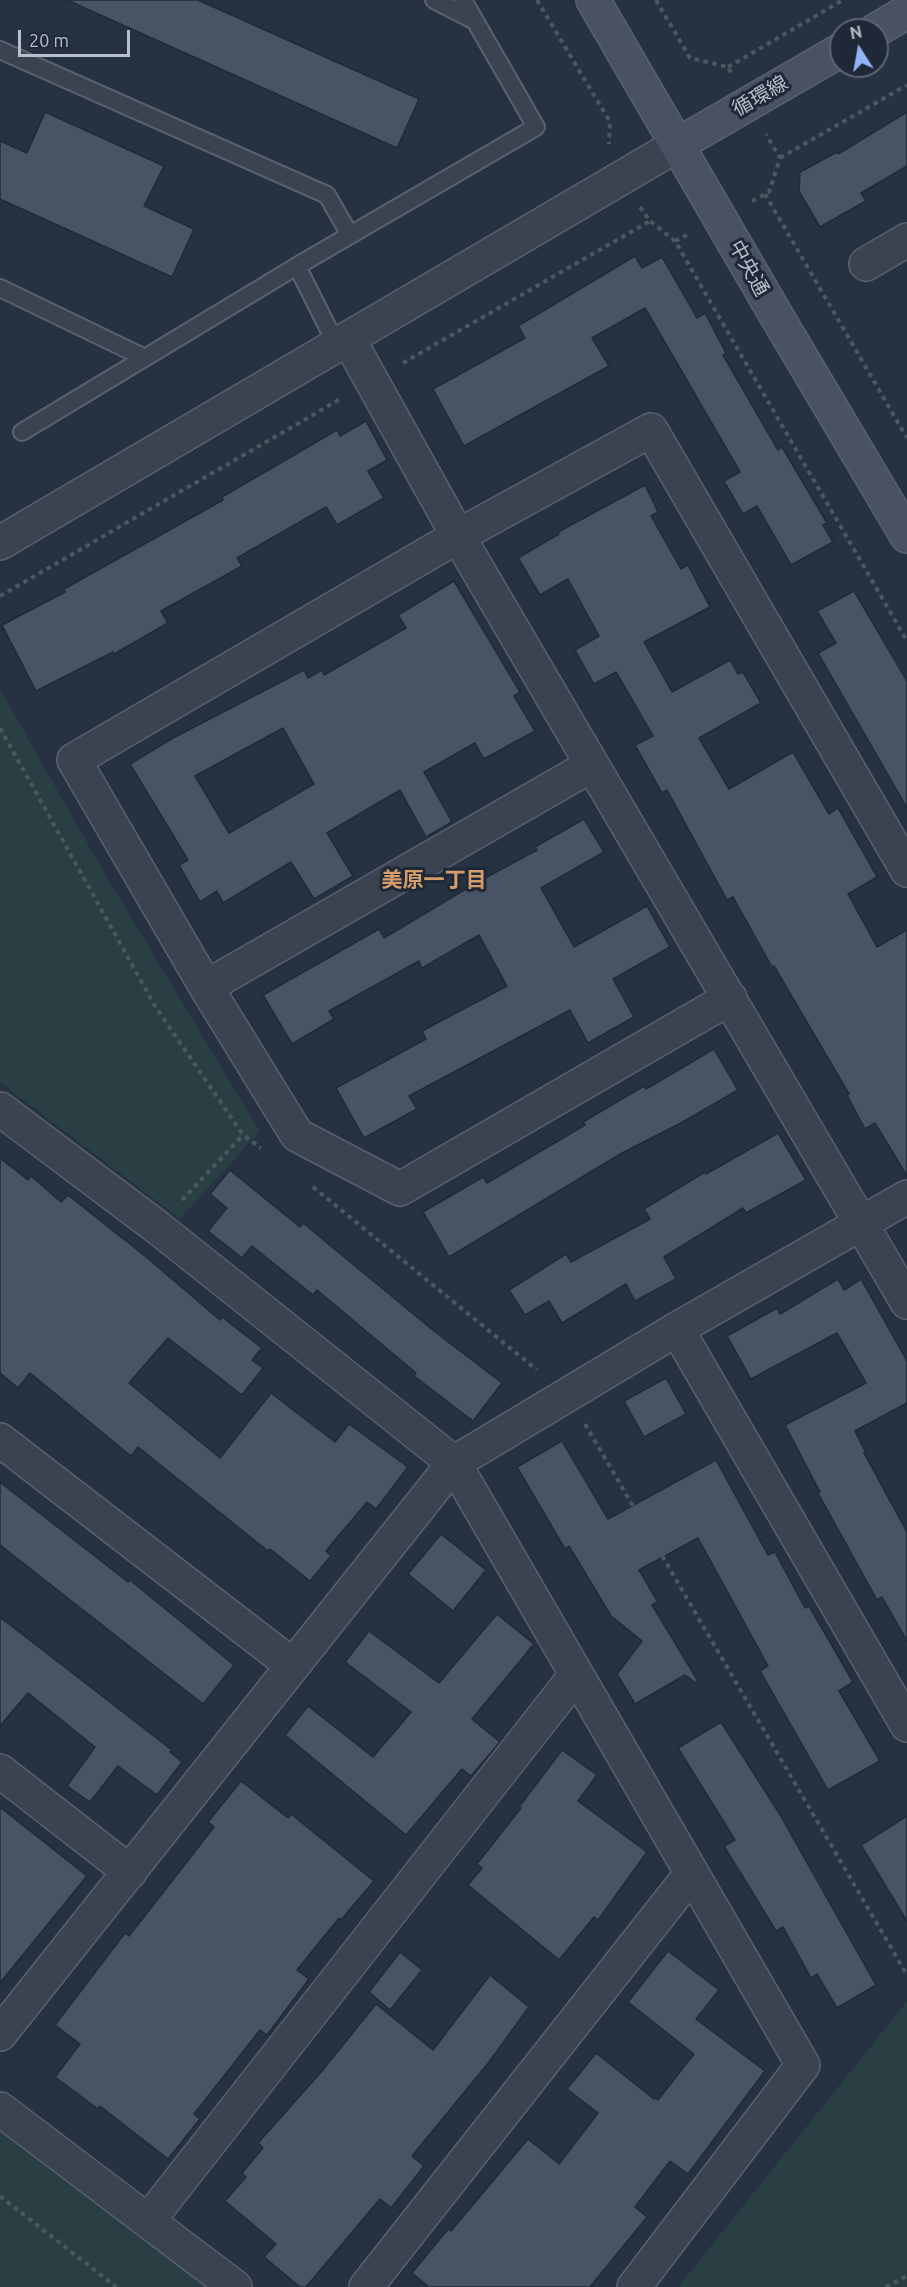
<!DOCTYPE html>
<meta charset="utf-8">
<style>
body{margin:0}
#map{position:relative;width:907px;height:2287px;overflow:hidden;background:#263142;font-family:Ubuntu,sans-serif}
canvas{display:block}
.north{position:absolute;left:829px;top:18px;width:60px;height:60px;box-sizing:border-box;background:#1f2837;border:2px solid #5c6472;border-radius:50%;rotate:349deg;font-size:16px;font-weight:700;line-height:24px;text-align:center;color:#b8becb}
.north::after{content:'';display:block;margin:auto;width:21px;height:27px;background:#91b4f8;clip-path:polygon(50% 0,100% 100%,50% 72%,0 100%)}
.scale{position:absolute;left:18px;top:30px;width:112px;height:27px;box-sizing:border-box;border:3px solid #b8becb;border-top:0;padding-left:8px;font-size:18px;line-height:21px;white-space:nowrap;color:#b8becb;-webkit-text-stroke:4px #1f2837;paint-order:stroke}
</style>
<div id="map">
<canvas width="907" height="2287"></canvas>
<div class="north">N</div>
<div class="scale">20 m</div>
</div>
<script>
const ctx = document.querySelector('canvas').getContext('2d');
ctx.lineJoin = 'round';
function fillPath(path, color) { ctx.fillStyle = color; ctx.fill(path, 'evenodd'); }
function strokePath(path, color, width, dash) { ctx.strokeStyle = color; ctx.lineWidth = width; ctx.lineCap = dash ? 'butt' : 'round'; ctx.setLineDash(dash || []); ctx.stroke(path); }
function write(font, color, halo, rows, align = 'center') {
  ctx.font = font + ' Ubuntu,"Noto Sans JP",sans-serif'; ctx.lineWidth = 6; ctx.setLineDash([]); ctx.textBaseline = 'middle'; ctx.strokeStyle = halo; ctx.fillStyle = color; for (const [text, x, y, turn = 0] of rows) {
    ctx.save(); ctx.translate(x, y); ctx.rotate((+turn || 0) * Math.PI / 180); ctx.textAlign = isNaN(turn) ? turn : align; if (halo) ctx.strokeText(text, 0, 0); ctx.fillText(text, 0, 0); ctx.restore();
  }
}
fillPath(new Path2D(`
 M0,689L109,881L260,1131L180,1219L0,1082Z
 M907,2001V2287H678Z
 M0,2120L216,2287H0Z`), '#293f43');
const building = new Path2D(`
 M67,0H198L419,99L397,148Z
 M45,112L164,166L144,206L194,229L172,277L0,199V141L27,153Z
 M907,112V166L861,193L866,201L820,227L799,191L800,172L837,152L838,154Z
 M635,256L642,268L662,257L697,318L705,313L726,353L723,355L778,450L782,447L827,523L823,525L833,542L791,565L757,506L743,514L724,481L740,472L645,308L592,338L609,366L464,446L433,389L525,338L518,326Z
 M366,421L387,460L368,471L384,498L337,525L326,507L237,558L242,566L161,611L168,623L114,654L113,652L36,691L2,625L65,592L64,589L223,500L222,497L337,430L340,436Z
 M645,485L658,512L651,516L681,569L688,565L710,607L644,642L672,692L730,660L738,674L743,672L761,703L699,738L729,789L793,752L829,814L838,808L877,877L848,894L877,947L907,930V1176L875,1123L865,1129L847,1095L849,1094L774,966L772,967L733,897L727,900L667,790L662,793L635,745L653,736L616,672L594,684L575,650L599,636L568,579L540,595L518,558L559,534L558,532Z
 M454,581L520,692L514,696L535,731L484,759L475,743L424,772L452,822L426,837L400,790L327,833L353,876L314,899L291,862L223,903L217,891L200,902L179,865L188,860L130,764L173,738L304,670L308,678L322,670L324,675L406,628L398,615ZM283,728L314,784L229,833L195,776Z
 M854,591L907,681V808L818,653L836,643L817,611Z
 M584,819L604,852L541,888L574,947L647,906L670,947L613,979L634,1017L588,1043L570,1010L409,1096L417,1109L364,1138L336,1088L426,1039L422,1031L507,986L479,935L422,968L419,961L329,1011L334,1019L292,1044L263,995L379,929L384,938L476,883L537,850L535,847Z
 M714,1049L738,1090L681,1123L622,1153L449,1257L423,1212L483,1177L487,1183L585,1125L583,1122L644,1086L646,1089Z
 M778,1133L806,1180L746,1213L743,1208L664,1257L676,1279L635,1301L626,1284L562,1323L549,1301L525,1315L509,1290L566,1254L571,1262L650,1219L644,1209L705,1172L706,1174Z
 M0,1158L28,1180L31,1176L61,1202L68,1195L145,1256L220,1320L222,1317L262,1348L252,1360L263,1368L242,1395L168,1338L129,1383L220,1458L271,1393L335,1442L349,1424L408,1467L376,1509L367,1502L326,1551L331,1556L310,1581L270,1549L268,1551L138,1447L131,1456L30,1373L18,1388L0,1373Z
 M230,1170L300,1227L303,1223L434,1331L502,1383L473,1421L414,1376L416,1373L317,1290L313,1295L252,1246L242,1258L208,1231L227,1208L210,1194Z
 M838,1279L844,1290L861,1279L907,1361V1403L855,1431L866,1453H864L907,1532V1641L882,1597L877,1600L818,1493L820,1492L785,1425L866,1383L837,1333L751,1379L727,1336L777,1308L780,1314Z
 M666,1378L686,1414L644,1437L624,1401Z
 M562,1441L608,1519L716,1460L768,1555L775,1552L805,1608L809,1606L853,1682L839,1691L880,1761L828,1790L760,1671L768,1666L698,1538L639,1570L658,1602L652,1605L698,1681L696,1683L685,1675L635,1704L617,1674L642,1641L611,1616L569,1546L565,1549L517,1467Z
 M0,1482L128,1582L130,1580L234,1665L203,1704L0,1545Z
 M441,1534L486,1570L453,1611L408,1574Z
 M497,1614L534,1644L472,1719L500,1742L471,1776L462,1769L406,1835L285,1735L308,1706L373,1757L411,1712L345,1662L369,1631L439,1683Z
 M0,1617L172,1750L170,1752L182,1762L157,1795L118,1766L90,1802L67,1786L95,1747L28,1693L0,1726Z
 M721,1722L779,1813L876,1985L837,2008L817,1974L811,1978L783,1927L776,1931L724,1846L735,1840L678,1748Z
 M562,1750L597,1775L578,1801L647,1852L598,1920L594,1917L559,1960L468,1885L482,1868L477,1864L521,1808L519,1807Z
 M241,1781L288,1818L291,1814L374,1881L341,1920L339,1918L297,1970L309,1979L267,2035L260,2030L194,2114L200,2119L168,2159L100,2106L98,2109L55,2077L80,2044L55,2025L125,1933L129,1936L214,1827L208,1822Z
 M0,1807L87,1876L0,1983Z
 M907,1816V1921L861,1845Z
 M668,1951L719,1990L696,2019L765,2071L688,2174L670,2161L635,2207L647,2217L590,2287H429L412,2273L448,2229L451,2231L528,2139L559,2164L598,2113L567,2089L596,2053L654,2099L655,2098L658,2100L694,2054L628,2002Z
 M400,1952L422,1970L390,2010L369,1992Z
 M490,1975L529,2007L489,2062L412,2156L424,2166L391,2208L380,2199L306,2287H300L264,2257L276,2244L225,2201L246,2177L242,2173L263,2148L258,2143L322,2071L376,2004L433,2050Z`);
fillPath(building, '#485366');
strokePath(building, '#212a39', 1.5);
const lane = new Path2D(`
 M434,0L473,20
 M0,50L327,195L350,235
 M0,288L145,358
 M337,346L297,266L536,127L463,0
 M22,432L297,266`);
const street = new Path2D(`
 M866,264L907,240
 M349,340L458,536L907,1302
 M0,543L679,144
 M206,987L592,765
 M730,998L400,1189L297,1135L206,987L74,760L458,536L651,430L907,870
 M0,1109L157,1227L454,1463L803,2065L634,2287
 M677,1329L907,1725
 M0,1440L292,1665
 M0,1771L130,1872
 M0,2034L454,1463L677,1329L907,1197
 M0,2109L235,2287
 M148,2221L576,1675
 M366,2287L692,1873`);
const secondary = new Path2D(`
 M593,0L776,315L907,536
 M876,30L907,12
 M679,144L841,50`);
strokePath(lane, '#59616f', 20);
strokePath(street, '#59616f', 36);
strokePath(secondary, '#59616f', 36);
strokePath(new Path2D(`
 M537,0L610,122L609,144
 M656,0L690,58L728,67L731,73
 M728,67L843,0
 M780,158L907,85
 M765,194L907,438
 M752,201L769,192L780,158L766,134
 M640,207L650,221L675,241
 M687,235L675,241L907,641
 M403,363L650,221
 M0,596L342,398
 M0,728L155,1006L243,1135L261,1148
 M313,1187L537,1370
 M182,1200L243,1135
 M585,1424L907,1975
 M0,2196L116,2287
 M886,2287L907,2276`), '#475b5f', 4, [4.5, 4.5]);
strokePath(lane, '#3b4351', 16);
strokePath(street, '#3b4351', 33);
strokePath(secondary, '#495264', 33);
write('20px', '#b8becb', '#1f2837', [
 ["循環線",760,96,-30],
 ["中央通",749,268,61]
]);
write('bold 21px', '#d59d69', '#1f2837', [
 ["美原一丁目",434,880]
]);
</script>
